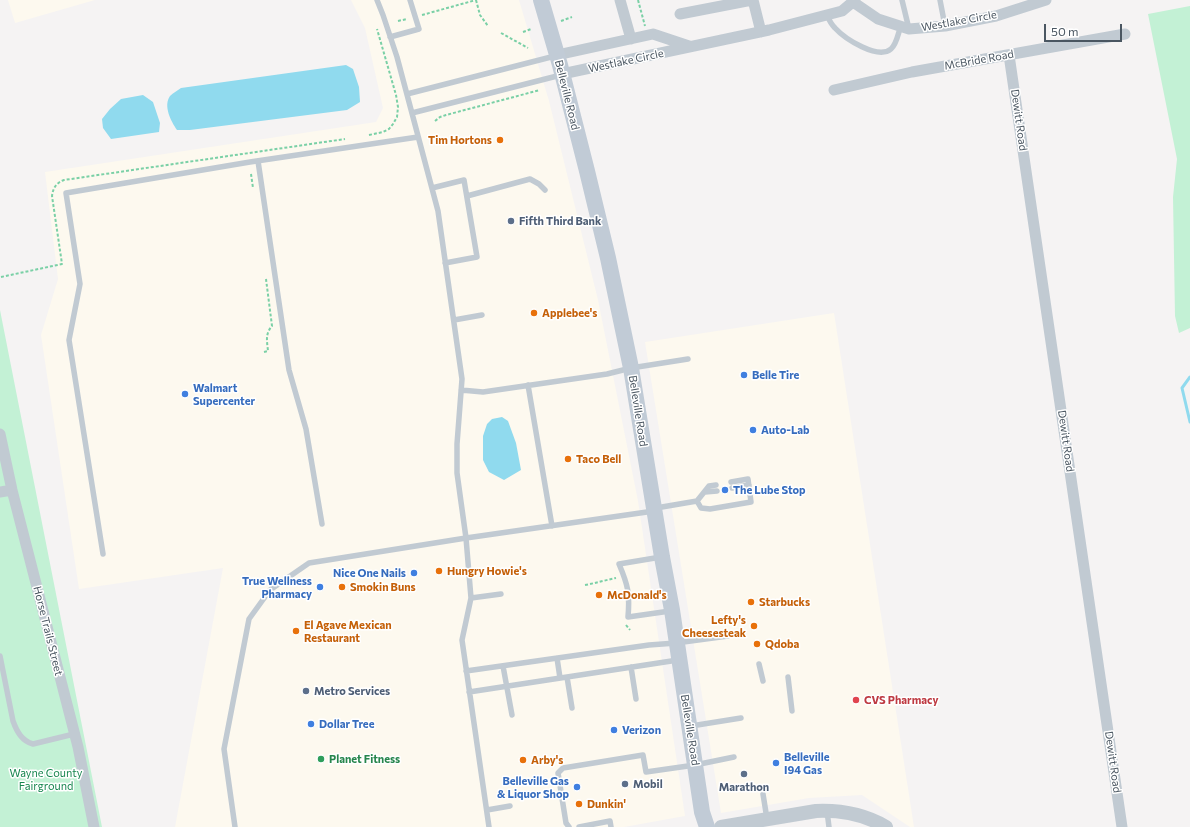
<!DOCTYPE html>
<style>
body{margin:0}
#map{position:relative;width:1190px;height:827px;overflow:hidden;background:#f5f3f3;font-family:Commissioner,sans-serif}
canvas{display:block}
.scale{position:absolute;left:1044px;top:24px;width:78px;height:18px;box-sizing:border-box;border:2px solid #4a5661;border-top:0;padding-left:5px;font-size:12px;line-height:14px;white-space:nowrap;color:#4a5661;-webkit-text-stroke:3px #fff;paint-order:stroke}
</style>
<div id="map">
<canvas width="1190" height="827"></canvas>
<div class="scale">50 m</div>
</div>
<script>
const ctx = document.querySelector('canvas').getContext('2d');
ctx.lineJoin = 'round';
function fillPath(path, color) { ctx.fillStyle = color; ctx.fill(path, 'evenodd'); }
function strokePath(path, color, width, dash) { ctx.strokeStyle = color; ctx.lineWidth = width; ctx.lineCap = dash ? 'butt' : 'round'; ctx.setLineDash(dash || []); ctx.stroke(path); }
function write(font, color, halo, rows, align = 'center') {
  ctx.font = font + ' Commissioner,sans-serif'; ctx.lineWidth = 3; ctx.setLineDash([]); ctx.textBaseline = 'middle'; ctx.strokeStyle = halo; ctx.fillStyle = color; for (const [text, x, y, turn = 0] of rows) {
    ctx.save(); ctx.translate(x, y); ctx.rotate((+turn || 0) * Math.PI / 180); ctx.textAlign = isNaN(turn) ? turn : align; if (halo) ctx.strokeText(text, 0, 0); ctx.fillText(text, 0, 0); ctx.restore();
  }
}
fillPath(new Path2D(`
 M8,0H95L15,23Z
 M351,0H519L549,101L598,300L638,501L685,816L624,827H175L223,568L79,589L41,335L58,279L45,172L376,122L383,108L365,28Z
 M834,313L914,827H910L862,795L809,798L721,813L645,342Z`), '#fdf9ef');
fillPath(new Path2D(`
 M1190,6V328L1179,333L1175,316L1173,197L1177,159L1148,14Z
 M0,310L102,827H0Z`), '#c3f1d5');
fillPath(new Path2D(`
 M346,65L353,69L359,87L360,102L347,110L190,130H177C171,121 163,106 170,96C173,93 178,90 181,88Z
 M143,95L153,102L160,123L159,132L111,139L103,128L102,119L110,109L121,99Z
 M502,417L508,421L516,443L521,470L504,480L489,472L483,460V436L487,424L492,419Z`), '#90daee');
strokePath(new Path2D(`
 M1190,377L1182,388L1190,422`), '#90daee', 3);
strokePath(new Path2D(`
 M476,0L480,15L488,26
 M638,0L645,26
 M422,15L476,0
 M398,21L407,19
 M561,21L572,17
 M523,32L531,29
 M501,33L528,48
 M435,121L440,117L446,115L540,90
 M369,135L383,132L389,129L393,124L397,117L398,107L396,95L377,29
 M251,174L253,188
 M1,277L62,264L52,196C53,188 56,183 64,180L345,139
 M264,352L268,351C267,341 265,334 272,326L266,279
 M585,585C596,583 606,580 616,578
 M626,625L630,630`), '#7ad0a6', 2, [3, 2]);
strokePath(new Path2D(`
 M377,0L383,15L397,57L438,211L462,379L457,444V473L466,538L471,598L462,640L489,827
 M902,0L909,29
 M940,0L945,26
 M827,15C829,20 832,25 835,28C845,39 878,60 891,49C897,44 898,33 901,26
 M390,37L419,29L410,0
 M407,94L555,56
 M412,113L561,75
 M258,161L289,370L306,429L322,524
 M432,188L464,180L477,257L445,263
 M467,196L530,179L539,184L545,190
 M454,320L482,315
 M528,385L552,526
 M461,390L483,392L607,374L631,368L688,359
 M716,485L709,486L697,501L701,508L710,509L751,502L748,479L731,482
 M732,488L749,485
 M705,492L717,491
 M656,508L697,501
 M103,554L69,340L80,284L66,193L250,162L418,137
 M661,557L619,564C628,585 630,594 628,617L670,611
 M471,598L501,594
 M0,656L13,721C17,732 22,741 33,744L74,734
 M557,658L560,678
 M759,664L763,681
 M503,666L512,715
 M631,667L636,699
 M466,671L649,645L676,643L728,636
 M567,677L572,708
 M788,677L792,711
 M469,692L678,660
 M691,726L741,718
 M763,794L767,819
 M487,810L510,806
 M827,811L829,827
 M235,827L224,749L249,619L270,590L309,563L466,538L654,511
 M569,827L566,823L558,773L563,768L643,755L646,772L695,765L734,757
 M579,827L610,821L611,827`), '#c1cad2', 5.5);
strokePath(new Path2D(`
 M620,0L631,39
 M753,0L761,32
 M853,2L878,19L909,29L945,26L996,16L1046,0
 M680,14L752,0
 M557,55L653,34L689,46
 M1009,55L1122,827
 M562,74L769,30L842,11L855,0
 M834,90L912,72L1125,34
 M0,434L12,490L78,747L94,827
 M0,492L12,490`), '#c1cad2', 11);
strokePath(new Path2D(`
 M721,827L816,811C840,810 864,814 886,827`), '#c1cad2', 14);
strokePath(new Path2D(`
 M541,0L560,65L587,171L608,258L631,368L662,557L672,610L702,812L707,827`), '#c1cbd6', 16);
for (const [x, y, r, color] of [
 [500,140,4,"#e8710a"],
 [511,221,4,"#5c6f8a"],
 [534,313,4,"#e8710a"],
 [744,375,4,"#3f7fe0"],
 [185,394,4,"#3f7fe0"],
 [753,430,4,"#3f7fe0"],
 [568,459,4,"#e8710a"],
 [725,490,4,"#3f7fe0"],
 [439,571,4,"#e8710a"],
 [414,573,4,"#3f7fe0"],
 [320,587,4,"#3f7fe0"],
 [342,587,4,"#e8710a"],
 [599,595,4,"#e8710a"],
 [751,602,4,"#e8710a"],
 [754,626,4,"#e8710a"],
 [296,631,4,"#e8710a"],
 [757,644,4,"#e8710a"],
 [306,691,4,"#5c6f8a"],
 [856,700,4,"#e0444e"],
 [311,724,4,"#3f7fe0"],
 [614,730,4,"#3f7fe0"],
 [321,759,4,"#2e9e5b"],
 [523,760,4,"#e8710a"],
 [776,763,4,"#3f7fe0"],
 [744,774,4,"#5c6f8a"],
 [625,784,4,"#5c6f8a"],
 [577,787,4,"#3f7fe0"],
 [579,804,4,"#e8710a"]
]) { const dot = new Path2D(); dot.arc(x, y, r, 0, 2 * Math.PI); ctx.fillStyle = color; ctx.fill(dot); strokePath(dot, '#fff', 1.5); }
write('11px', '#4a5661', '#fff', [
 ["Westlake Circle",959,21,-10],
 ["McBride Road",979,60,-10],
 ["Westlake Circle",626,61,-12],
 ["Belleville Road",567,95,76],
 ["Dewitt Road",1019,120,82],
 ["Belleville Road",638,411,81],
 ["Dewitt Road",1066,441,82],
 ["Horse Trails Street",48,631,76],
 ["Belleville Road",690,730,81],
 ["Dewitt Road",1113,762,82]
]);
write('bold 11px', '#c56008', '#fff', [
 ["Tim Hortons",492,140,"right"],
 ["Applebee's",542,313],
 ["Taco Bell",576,459],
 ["Hungry Howie's",447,571],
 ["Smokin Buns",350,587],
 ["McDonald's",607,595],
 ["Starbucks",759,602],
 ["Lefty's",746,620,"right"],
 ["Cheesesteak",746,633,"right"],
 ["El Agave Mexican",304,625],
 ["Restaurant",304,638],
 ["Qdoba",765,644],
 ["Arby's",531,760],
 ["Dunkin'",587,804]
], 'left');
write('bold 11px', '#4e5e75', '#fff', [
 ["Fifth Third Bank",519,221],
 ["Metro Services",314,691],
 ["Mobil",633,784],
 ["Marathon",744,787,"center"]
], 'left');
write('bold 11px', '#366cbe', '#fff', [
 ["Belle Tire",752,375],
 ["Walmart",193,388],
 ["Supercenter",193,401],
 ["Auto-Lab",761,430],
 ["The Lube Stop",733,490],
 ["Nice One Nails",406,573,"right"],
 ["True Wellness",312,581,"right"],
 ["Pharmacy",312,594,"right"],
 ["Dollar Tree",319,724],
 ["Verizon",622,730],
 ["Belleville",784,757],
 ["I94 Gas",784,770],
 ["Belleville Gas",569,781,"right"],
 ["& Liquor Shop",569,794,"right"]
], 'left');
write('bold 11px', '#be3a42', '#fff', [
 ["CVS Pharmacy",864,700]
], 'left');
write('bold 11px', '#27864d', '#fff', [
 ["Planet Fitness",329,759]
], 'left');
write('11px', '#17864f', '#fff', [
 ["Wayne County",46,773],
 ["Fairground",46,786]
]);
</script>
